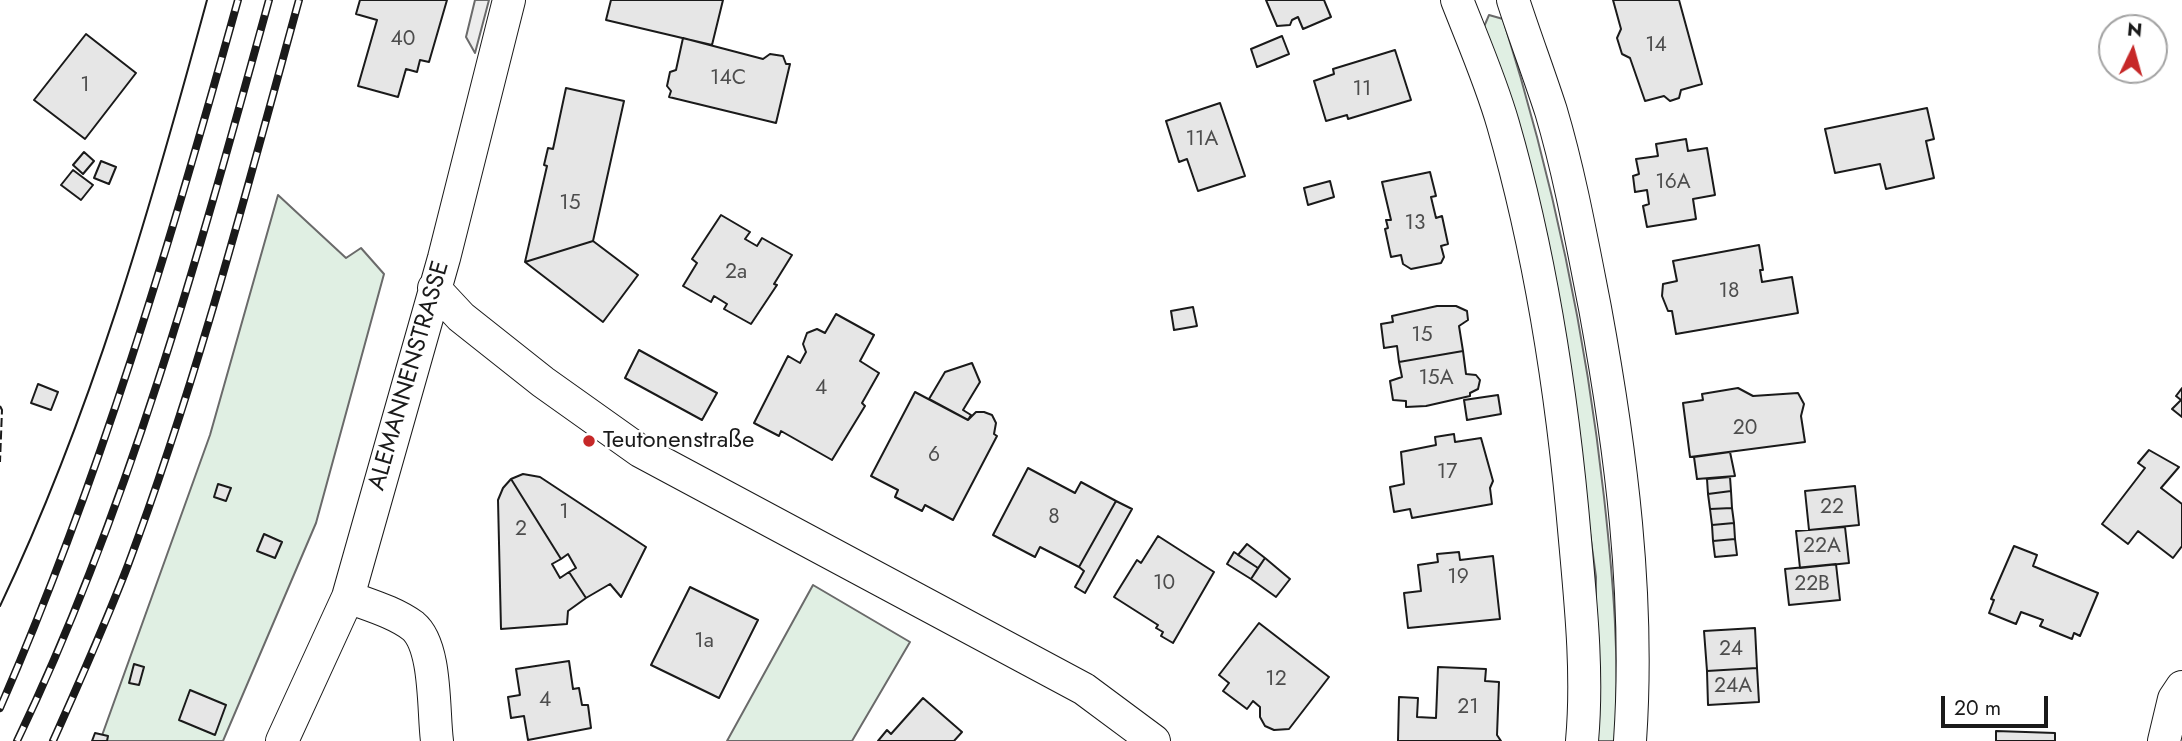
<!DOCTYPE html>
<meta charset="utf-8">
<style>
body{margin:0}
#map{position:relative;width:2182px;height:741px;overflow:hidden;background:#fff;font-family:Jost,sans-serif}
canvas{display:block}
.north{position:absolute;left:2098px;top:14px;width:70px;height:70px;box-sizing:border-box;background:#fff;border:2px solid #a3a3a3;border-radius:50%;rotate:5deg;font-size:19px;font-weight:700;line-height:28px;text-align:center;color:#1a1a1a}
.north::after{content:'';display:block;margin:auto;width:24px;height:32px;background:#c62828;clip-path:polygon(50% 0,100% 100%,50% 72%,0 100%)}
.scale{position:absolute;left:1941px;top:696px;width:107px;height:32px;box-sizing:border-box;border:4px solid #1a1a1a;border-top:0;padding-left:9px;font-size:21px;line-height:24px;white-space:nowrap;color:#1a1a1a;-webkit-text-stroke:5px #fff;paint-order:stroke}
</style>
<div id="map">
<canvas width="2182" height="741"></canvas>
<div class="north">N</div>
<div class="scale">20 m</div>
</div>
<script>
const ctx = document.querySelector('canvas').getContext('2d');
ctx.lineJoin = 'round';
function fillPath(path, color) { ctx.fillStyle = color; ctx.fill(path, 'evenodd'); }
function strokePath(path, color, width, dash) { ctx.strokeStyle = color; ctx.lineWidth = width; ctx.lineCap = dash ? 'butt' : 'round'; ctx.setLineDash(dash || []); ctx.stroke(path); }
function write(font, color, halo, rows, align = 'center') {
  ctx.font = font + ' Jost,sans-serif'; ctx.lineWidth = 5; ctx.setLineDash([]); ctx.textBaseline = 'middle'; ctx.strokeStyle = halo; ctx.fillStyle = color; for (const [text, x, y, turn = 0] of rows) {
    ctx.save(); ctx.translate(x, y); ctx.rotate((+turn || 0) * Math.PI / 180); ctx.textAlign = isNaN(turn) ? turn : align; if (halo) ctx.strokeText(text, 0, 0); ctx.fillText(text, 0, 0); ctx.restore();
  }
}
const green = new Path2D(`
 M1489,15L1503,19C1552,175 1586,334 1604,497C1613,578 1620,659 1615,741H1595L1596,577L1582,475L1483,29Z
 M278,195L346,258L361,248L384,274L316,523L223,741H100L210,435Z
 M813,585L910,642L852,741H727Z`);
fillPath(green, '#e0efe3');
strokePath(green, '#6a6a6a', 2);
const parking = new Path2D(`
 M475,0H489L475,53L466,37Z`);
fillPath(parking, '#ededed');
strokePath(parking, '#6a6a6a', 2);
const building = new Path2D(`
 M360,0H447L429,62L420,60L417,72L406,69L398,97L358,86L377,20L356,14Z
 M611,0H723L712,45L606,20Z
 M1266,0H1324L1331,17L1303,29L1298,17L1292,20L1290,25L1277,26Z
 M1613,0H1679L1702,84L1681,90L1679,98L1670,101L1664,96L1645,101L1630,58L1622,54L1617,38L1621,29Z
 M86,34L136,73L85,139L34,100Z
 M1282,36L1289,54L1257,67L1251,49Z
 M683,38L763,59L770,54L783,56L786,64H790L776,123L669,97L671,91L667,86L670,72L676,70Z
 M1395,50L1411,100L1348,119L1347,115L1326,121L1314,81L1334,74L1333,69Z
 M566,88L624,101L593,241L525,262L547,166L544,165L548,148L553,149Z
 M1220,103L1245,176L1198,191L1187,159L1179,162L1166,121Z
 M1927,108L1934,139L1926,141L1934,178L1886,189L1880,164L1835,173L1825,129Z
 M1686,139L1688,151L1707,148L1715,195L1693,199L1696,219L1647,227L1643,206L1649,204L1647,190L1635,192L1633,176L1639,174L1636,159L1658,156L1656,144Z
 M84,152L94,161L83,174L73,165Z
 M101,161L116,167L109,184L94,178Z
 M73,170L93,185L81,200L61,185Z
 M1430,172L1436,196L1431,197L1436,218L1442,216L1448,244L1441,246L1444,257L1441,263L1411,269L1403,264L1401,255L1391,257L1385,229L1388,228L1386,220H1391L1382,182Z
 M1330,181L1334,197L1308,205L1304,188Z
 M721,215L750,232L745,239L757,246L762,238L792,255L774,284L777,285L751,324L724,309L727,304L714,296L711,302L683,286L697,263L692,259Z
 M593,241L638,275L603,322L525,262Z
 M1759,245L1763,270H1760L1762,282L1792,277L1798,313L1676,334L1672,311H1668L1662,296L1663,284L1677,281L1673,261Z
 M1437,306H1456L1467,311L1468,320L1459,326L1463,351L1399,362L1397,346L1384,348L1381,324L1393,322L1392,316Z
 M1193,307L1197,326L1174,330L1171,311Z
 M836,314L874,335L860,361L879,373L862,403L865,406L832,460L781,431L779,436L754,423L788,356L800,363L806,352L803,344L807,333L817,329L825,333Z
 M639,350L717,393L702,420L625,378Z
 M1463,351L1466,374L1476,375L1480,380L1478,389L1470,393V396L1426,406L1406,407V401L1393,400L1390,381L1402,377L1399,362Z
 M972,363L980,382L963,410L971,415L968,420L929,399L945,372Z
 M38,384L58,392L51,410L31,403Z
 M1738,388L1753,396L1798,393L1804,404L1801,416L1805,442L1690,457L1683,403L1703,400L1702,394Z
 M2182,388V417L2172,409L2181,400L2176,396Z
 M915,392L968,420L976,412H984L992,415L996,423L994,434L997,436L953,520L925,505L922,511L895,497L898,490L871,476Z
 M1498,395L1501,414L1467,420L1464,400Z
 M1454,434L1455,442L1481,438L1493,481L1490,488L1492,504L1412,518L1410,509L1394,512L1390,487L1404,484L1401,452L1436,445L1435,437Z
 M2149,450L2179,467L2161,488L2182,504V546L2173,558L2138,531L2128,544L2102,524L2145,468L2138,463Z
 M1730,452L1735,476L1697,479L1694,457Z
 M1028,468L1075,493L1081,482L1116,501L1079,567L1040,547L1035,557L993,535Z
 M523,474L540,477L646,547L621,597L610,584L586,598L569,572L576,568L568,554L561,559L511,479Z
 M1730,477L1731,491L1708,494L1707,479Z
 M511,479L561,559L552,564L560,578L569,572L586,598L568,611L567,624L501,629L498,500L503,488Z
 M218,484L231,488L226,501L214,497Z
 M1855,486L1859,525L1809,530L1805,491Z
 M1731,491L1732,508L1710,509L1708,494Z
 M1116,501L1132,509L1085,593L1075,587L1084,571L1079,567Z
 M1732,508L1734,523L1712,525L1710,509Z
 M1734,523L1735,539L1713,541L1712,525Z
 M1845,527L1849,563L1800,568L1796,531Z
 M264,534L282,542L275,558L257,551Z
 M1158,536L1214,572L1173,643L1161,636L1163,632L1156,628L1158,625L1114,597L1137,560L1141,563Z
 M1735,539L1737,555L1715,557L1713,541Z
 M1247,544L1265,558L1258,568L1238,555Z
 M2014,546L2037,555L2033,566L2098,593L2080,636L2074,633L2072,639L2040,626L2043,620L2021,612L2016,624L1989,613L1994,600L1991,599Z
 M1234,552L1258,568L1251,579L1227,564Z
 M1459,552L1460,560L1493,556L1500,619L1408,628L1404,593L1421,591L1418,565L1438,562L1437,554Z
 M1265,558L1290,579L1276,597L1251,579Z
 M1836,564L1840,600L1789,605L1785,569Z
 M690,587L758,620L719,698L651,665Z
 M1259,623L1329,677L1289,729L1274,730L1265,726L1260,717V707L1253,701L1247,709L1223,691L1229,683L1219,675Z
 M1755,628L1757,668L1707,671L1704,631Z
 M569,661L573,689L579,688L582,705H588L591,728L528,740L524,716L511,718L508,697L520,695L516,669Z
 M134,664L144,667L139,685L129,683Z
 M1438,667L1486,669L1485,681L1499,682L1497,735L1501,741H1398L1399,697L1418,698L1417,717L1436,718Z
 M1757,668L1759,702L1708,705L1707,671Z
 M190,690L226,705L215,735L179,720Z
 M923,698L962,732L954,741H878L887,730L891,734Z
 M1996,731L2055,733V741H1996Z
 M95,733L108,736L107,741H92Z`);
fillPath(building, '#e6e6e6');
strokePath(building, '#1a1a1a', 2);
const minor = new Path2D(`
 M1457,0C1473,41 1491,82 1503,124C1542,259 1563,400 1575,540C1581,606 1588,675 1582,741
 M1513,0C1525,37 1539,74 1551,111C1570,175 1582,242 1595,308C1621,450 1640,596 1630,741
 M434,288L461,317L543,382L640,451L1084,689L1154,741
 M348,597C369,605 394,612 413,626C437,646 433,711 437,741
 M282,741L348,597L444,258L509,0
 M2164,741L2174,699L2182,687`);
strokePath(minor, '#1a1a1a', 34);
strokePath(minor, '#fff', 32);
strokePath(new Path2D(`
 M0,606C92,413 151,206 207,0`), '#1a1a1a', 2);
const rail = new Path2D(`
 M0,708C100,479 171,241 238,0
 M17,741C130,506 200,250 269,0
 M53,741C79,683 105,625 128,565C197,381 247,189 299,0`);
strokePath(rail, '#1a1a1a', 8);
strokePath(rail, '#fff', 5, [16]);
strokePath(new Path2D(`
 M0,406L2,410L0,462`), '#1a1a1a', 2, [9, 3.5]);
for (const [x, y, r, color] of [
 [589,441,7,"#c62828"]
]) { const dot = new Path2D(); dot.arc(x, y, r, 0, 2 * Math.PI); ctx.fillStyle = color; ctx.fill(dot); strokePath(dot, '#fff', 2.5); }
write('21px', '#4d4d4d', null, [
 ["40",403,40],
 ["14",1656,46],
 ["14C",728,79],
 ["1",85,86],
 ["11",1362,90],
 ["11A",1202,140],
 ["16A",1673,183],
 ["15",570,204],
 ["13",1415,224],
 ["2a",736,273],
 ["18",1729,292],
 ["15",1422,336],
 ["15A",1436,379],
 ["4",821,389],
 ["20",1745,429],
 ["6",934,456],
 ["17",1447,473],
 ["22",1832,508],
 ["1",564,513],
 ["8",1054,518],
 ["2",521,530],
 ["22A",1822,547],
 ["19",1458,578],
 ["10",1164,584],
 ["22B",1812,585],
 ["1a",704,642],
 ["24",1731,650],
 ["12",1276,680],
 ["24A",1733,687],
 ["4",545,701],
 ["21",1468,708]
]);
write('24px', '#1a1a1a', '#fff', [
 ["ALEMANNENSTRASSE",410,376,-74]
]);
write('24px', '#1a1a1a', '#fff', [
 ["Teutonenstraße",603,441]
], 'left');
</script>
